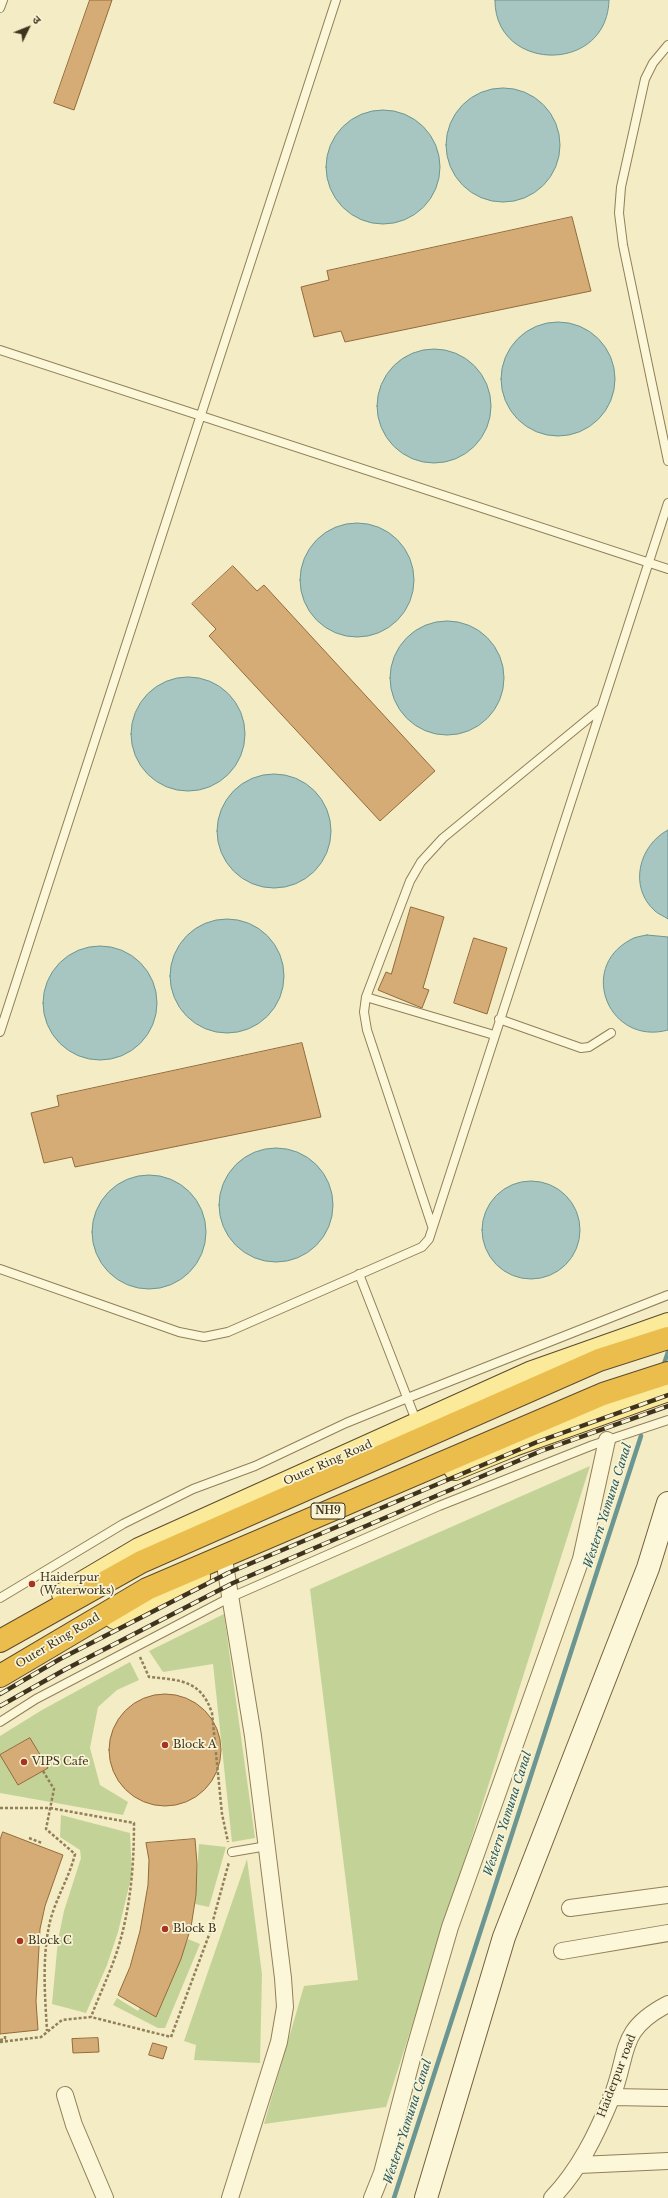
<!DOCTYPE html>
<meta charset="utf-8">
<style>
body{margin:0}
#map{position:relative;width:668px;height:2198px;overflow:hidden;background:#f3ecc5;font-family:"Libre Baskerville","Noto Sans Devanagari",serif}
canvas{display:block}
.north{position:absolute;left:8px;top:8px;width:40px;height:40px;-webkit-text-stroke:3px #f9f4d5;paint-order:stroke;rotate:47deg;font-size:11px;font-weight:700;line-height:16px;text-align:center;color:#3f331e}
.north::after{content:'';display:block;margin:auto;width:14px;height:18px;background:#3f331e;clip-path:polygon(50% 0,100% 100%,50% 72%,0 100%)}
</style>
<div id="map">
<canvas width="668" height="2198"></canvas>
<div class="north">उ</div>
</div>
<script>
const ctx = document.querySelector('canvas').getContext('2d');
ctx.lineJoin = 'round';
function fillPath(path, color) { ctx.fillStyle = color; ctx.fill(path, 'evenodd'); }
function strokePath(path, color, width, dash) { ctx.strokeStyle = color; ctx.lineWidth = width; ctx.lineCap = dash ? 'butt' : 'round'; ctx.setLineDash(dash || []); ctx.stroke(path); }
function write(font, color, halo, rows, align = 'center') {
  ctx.font = font + ' "Libre Baskerville",serif'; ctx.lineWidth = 3.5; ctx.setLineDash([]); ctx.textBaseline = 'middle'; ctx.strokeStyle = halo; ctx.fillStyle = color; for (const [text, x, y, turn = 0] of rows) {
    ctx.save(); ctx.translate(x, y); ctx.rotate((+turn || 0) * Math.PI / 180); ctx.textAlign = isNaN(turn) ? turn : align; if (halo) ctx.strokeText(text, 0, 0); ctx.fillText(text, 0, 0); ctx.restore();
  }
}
fillPath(new Path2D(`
 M590,1466L386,2107L264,2124L304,1986L358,1980L310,1589Z
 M224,1614L255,1838L232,1842L213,1664L163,1672L149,1651Z
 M130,1662L139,1680L117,1690L98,1707L90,1748L100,1785L128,1802L123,1815L0,1793V1736L42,1710Z
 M61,1815L130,1833L132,1874L118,1932L107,1965L86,2013L52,2004L58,1940L64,1911L81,1858L80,1850L60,1837Z
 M199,1844L226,1847L209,1907L195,1904Z
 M247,1859L262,1974L260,2063L194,2060L196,2045L184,2041Z
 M188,1939L200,1944L165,2028H158L113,2005L117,1998L138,2011L142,2004L158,2012Z`), '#c3d397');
const water = new Path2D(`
 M495,0H609C607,75 494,72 495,0Z
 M446 145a57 57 0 1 1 114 0a57 57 0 1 1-114 0Z
 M326 167a57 57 0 1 1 114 0a57 57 0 1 1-114 0Z
 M501 379a57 57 0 1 1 114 0a57 57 0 1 1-114 0Z
 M377 406a57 57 0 1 1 114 0a57 57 0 1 1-114 0Z
 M300 580a57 57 0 1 1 114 0a57 57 0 1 1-114 0Z
 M390 678a57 57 0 1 1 114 0a57 57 0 1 1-114 0Z
 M131 734a57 57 0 1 1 114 0a57 57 0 1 1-114 0Z
 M217 831a57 57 0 1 1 114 0a57 57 0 1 1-114 0Z
 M668,830V919C664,916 658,914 655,911C628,887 639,845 668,830Z
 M170 976a57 57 0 1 1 114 0a57 57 0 1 1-114 0Z
 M647,935L668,937V1030C610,1046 577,969 630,940C634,937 642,936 647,935Z
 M43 1003a57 57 0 1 1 114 0a57 57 0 1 1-114 0Z
 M219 1205a57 57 0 1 1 114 0a57 57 0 1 1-114 0Z
 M92 1232a57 57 0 1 1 114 0a57 57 0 1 1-114 0Z
 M482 1230a49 49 0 1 1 98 0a49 49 0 1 1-98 0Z`);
fillPath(water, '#a7c6c1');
strokePath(water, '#6c9692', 1);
strokePath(new Path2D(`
 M663,1367L668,1352
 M394,2198L641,1436`), '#6c9692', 4.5);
const building = new Path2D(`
 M90,0H112L74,110L54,103Z
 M572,217L591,291L345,342L341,331L314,337L301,287L329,280L327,271Z
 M233,566L257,591L264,585L435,771L380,821L209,636L216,629L192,604Z
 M411,907L444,917L423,988L429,990L422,1008L378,990L386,972L391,974Z
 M474,938L507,948L487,1014L454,1003Z
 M302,1043L321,1117L75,1167L72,1157L44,1163L31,1113L59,1106L57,1096Z
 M109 1750a56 56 0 1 1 112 0a56 56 0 1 1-112 0Z
 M30,1738L48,1768L18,1785L0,1755Z
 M3,1832L63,1855L45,1906L40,1929L36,2001L38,2030L0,2034V1840Z
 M195,1839L197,1864L196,1895L191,1927L181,1959L156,2017L118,1995L130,1967L140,1931L148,1885L149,1860L146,1843Z
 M98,2038L99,2052L73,2053L72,2039Z
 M153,2043L167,2047L163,2059L149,2055Z`);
fillPath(building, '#d5ac76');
strokePath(building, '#936b3b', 1);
const lane = new Path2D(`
 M0,8L3,0
 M668,45L653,63L645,79L621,187L619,213L623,245L668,461
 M0,350L668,569
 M366,997L494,1035
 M499,1019L581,1048L589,1047L611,1033
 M0,1032L336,0
 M432,1226L367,1030L364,1012L366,997L410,881L421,862L443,838L600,709
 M0,1269L179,1332L204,1337L228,1332L422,1247L429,1239L668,503
 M359,1274L417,1423
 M0,1598L123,1524L193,1489L255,1466L346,1423L400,1401L668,1295
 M0,1722L36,1699L229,1598L439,1506L593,1445L668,1420
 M232,1852L267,1846`);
const street = new Path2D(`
 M225,1565L253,1736L283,1978L285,2007L279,2042L230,2198
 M570,1908L668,1895
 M562,1951L668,1933
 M65,2095L74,2125L105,2198
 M611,2097L668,2098
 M579,2165L668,2161
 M372,2198L382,2173L414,2051L450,1927L581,1559L607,1440
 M552,2198C579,2170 596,2135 611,2099C630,2053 616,2031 668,2004`);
const secondary = new Path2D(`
 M426,2198L504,1937L648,1568L668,1503`);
const primary = new Path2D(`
 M455,1469L514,1445L668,1390
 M63,1594L139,1549L532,1372L668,1324
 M115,1618L199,1577`);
const highway = new Path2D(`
 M0,1641L141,1562L599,1360L668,1338
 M0,1676L147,1589L603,1394L668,1373`);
strokePath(lane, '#917f58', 10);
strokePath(street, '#917f58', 18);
strokePath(secondary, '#735f3b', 24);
strokePath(primary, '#5e4b2d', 24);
strokePath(highway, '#5e4b2d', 24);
strokePath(new Path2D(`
 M140,1657L149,1677C180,1680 201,1680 212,1713L222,1814L228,1842
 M43,1771L54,1789L46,1829L75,1854C69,1879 54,1901 49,1926C42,1961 45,1996 47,2031
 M0,1808H50L134,1823C134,1864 131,1904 119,1945C112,1969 100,1993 91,2017
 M29,1838L42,1843
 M0,2040L5,2039V2034
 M0,2042L41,2037L62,2020L91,2017L171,2037L209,1935L229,1862`), '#917f58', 2.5, [3, 2]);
strokePath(lane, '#fcf7d9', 8);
strokePath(street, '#fcf7d9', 16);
strokePath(secondary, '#fcf7d9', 22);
strokePath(primary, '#faea99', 22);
strokePath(highway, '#ebbd4d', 22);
const rail = new Path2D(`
 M0,1694L60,1659L228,1573L537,1442L668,1395
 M0,1706L66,1669L233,1583L541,1451L668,1406`);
strokePath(rail, '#3f331e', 4.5);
strokePath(rail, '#f9f4d5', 3, [9]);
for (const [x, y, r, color] of [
 [32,1584,4,"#a73421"],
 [165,1745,4,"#a73421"],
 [24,1762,4,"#a73421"],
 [165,1929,4,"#a73421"],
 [20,1941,4,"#a73421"]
]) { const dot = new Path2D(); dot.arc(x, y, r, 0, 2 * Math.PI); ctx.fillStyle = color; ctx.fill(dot); strokePath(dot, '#f9f4d5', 1.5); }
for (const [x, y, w] of [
 [328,1511,34]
]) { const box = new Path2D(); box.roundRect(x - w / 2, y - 8, w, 16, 3); ctx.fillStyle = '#f9f4d5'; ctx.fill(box); strokePath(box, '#3f331e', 1); }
write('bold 10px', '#3f331e', null, [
 ["NH9",328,1511]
]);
write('11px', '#3f331e', '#f9f4d5', [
 ["Outer Ring Road",328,1463,-24],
 ["Outer Ring Road",58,1641,-31],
 ["Haiderpur road",617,2076,-69]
]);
write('11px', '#3f331e', '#f9f4d5', [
 ["Haiderpur",40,1578],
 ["(Waterworks)",40,1591],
 ["Block A",173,1745],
 ["VIPS Cafe",32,1762],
 ["Block B",173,1929],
 ["Block C",28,1941]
], 'left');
write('italic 12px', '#2b5c61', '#f9f4d5', [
 ["Western Yamuna Canal",608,1506,-72],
 ["Western Yamuna Canal",508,1814,-72],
 ["Western Yamuna Canal",408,2122,-72]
]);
</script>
